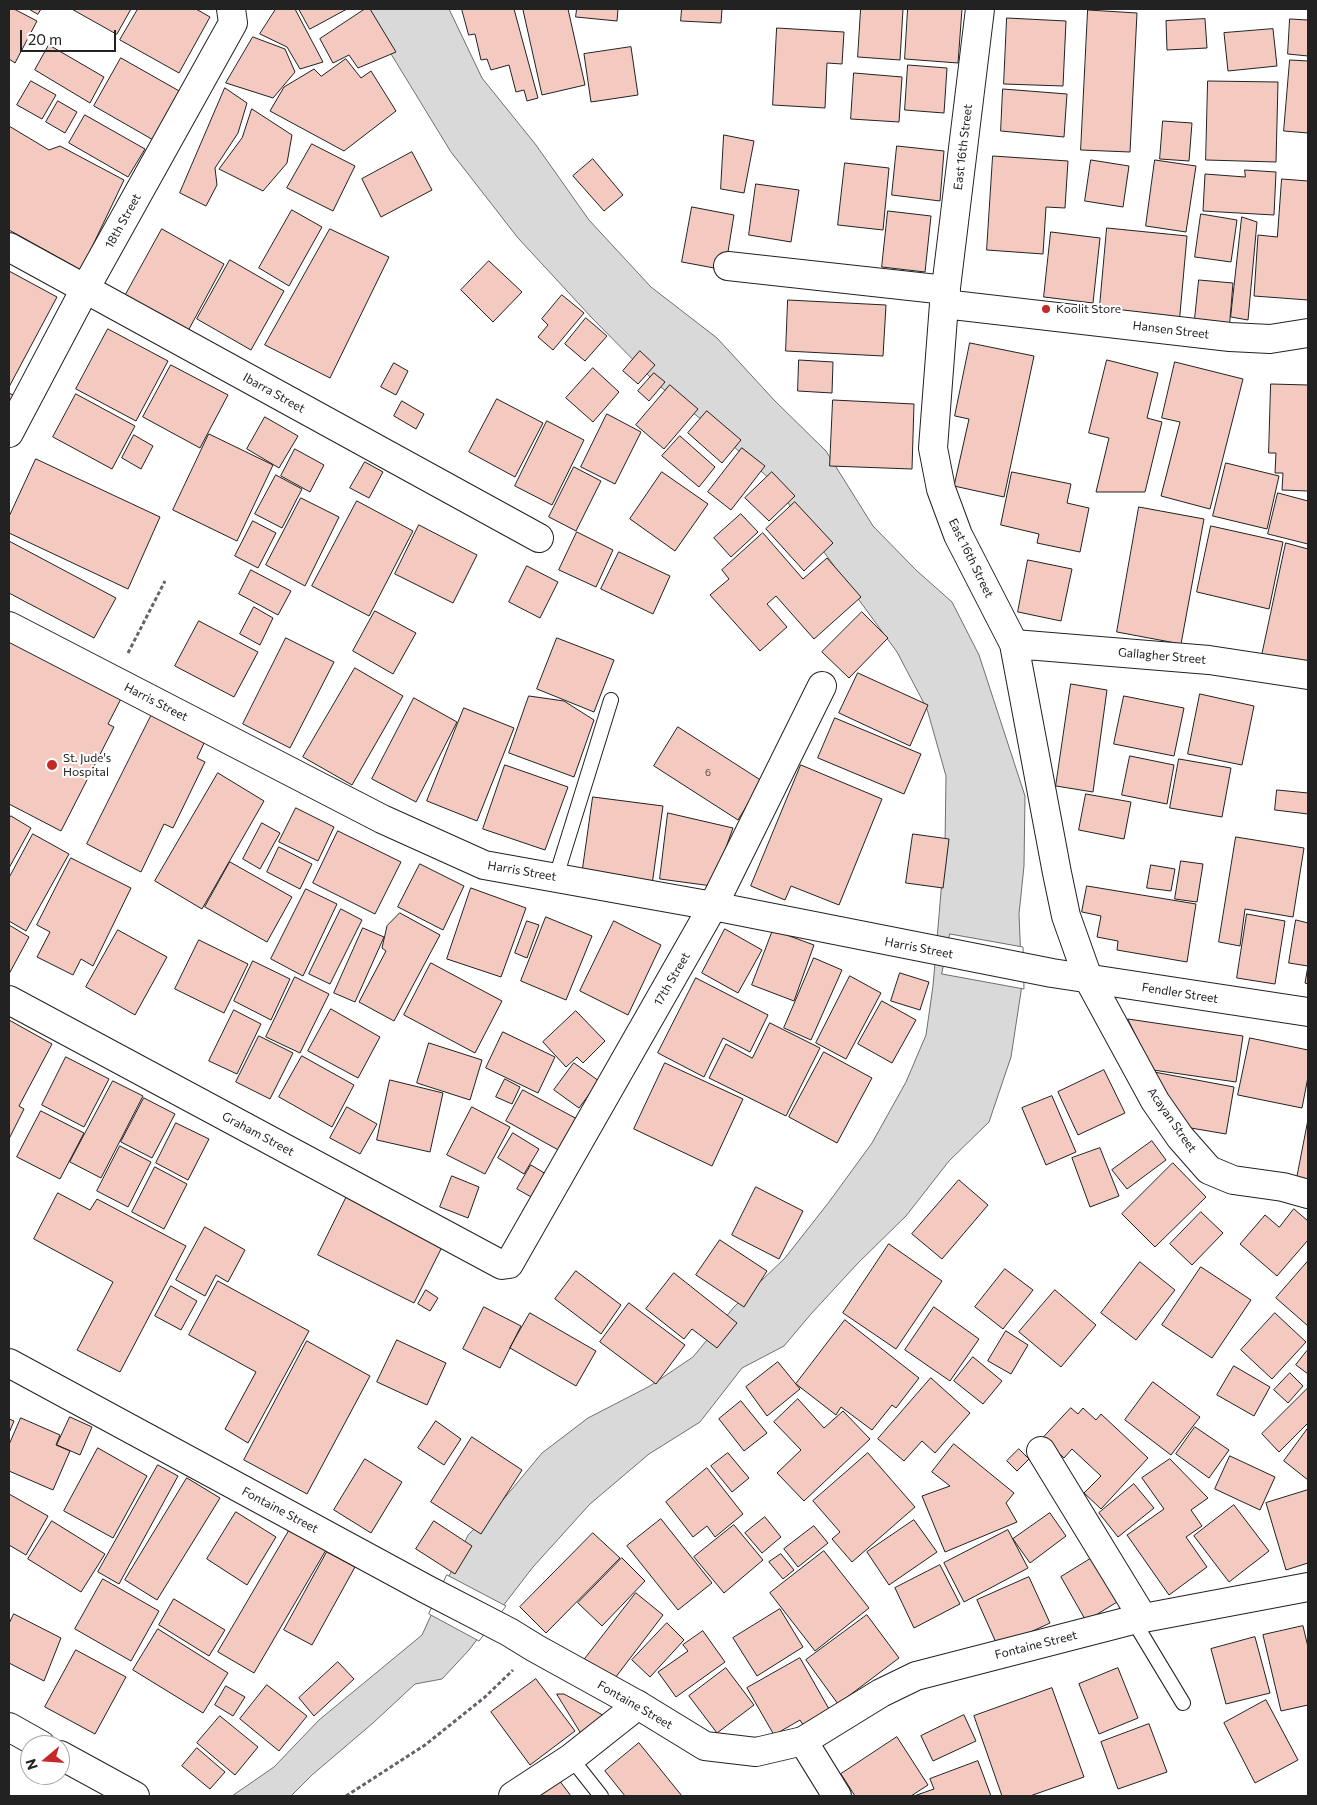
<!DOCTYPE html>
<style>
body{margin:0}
#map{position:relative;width:1317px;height:1805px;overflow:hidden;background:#fff;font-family:Commissioner,sans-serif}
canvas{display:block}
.frame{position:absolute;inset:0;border:10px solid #222;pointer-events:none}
.north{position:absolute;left:20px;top:1735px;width:50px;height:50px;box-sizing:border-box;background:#fff;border:1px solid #a7a7a7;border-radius:50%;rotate:252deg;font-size:14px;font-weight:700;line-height:20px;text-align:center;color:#222}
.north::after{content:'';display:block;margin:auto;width:18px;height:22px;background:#c62828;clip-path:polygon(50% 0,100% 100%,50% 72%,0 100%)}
.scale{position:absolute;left:20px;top:30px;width:96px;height:22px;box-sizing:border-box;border:2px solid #222;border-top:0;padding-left:6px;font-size:15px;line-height:18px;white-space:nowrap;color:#222;-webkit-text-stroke:4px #fff;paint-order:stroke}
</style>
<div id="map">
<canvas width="1317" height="1805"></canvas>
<div class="frame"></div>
<div class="north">N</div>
<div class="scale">20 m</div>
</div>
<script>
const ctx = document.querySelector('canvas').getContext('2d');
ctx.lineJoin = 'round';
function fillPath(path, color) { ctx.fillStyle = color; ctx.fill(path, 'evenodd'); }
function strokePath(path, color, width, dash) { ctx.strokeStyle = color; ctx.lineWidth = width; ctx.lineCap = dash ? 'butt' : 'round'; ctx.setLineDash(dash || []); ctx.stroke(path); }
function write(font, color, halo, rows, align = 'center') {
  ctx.font = font + ' Commissioner,sans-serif'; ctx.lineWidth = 4; ctx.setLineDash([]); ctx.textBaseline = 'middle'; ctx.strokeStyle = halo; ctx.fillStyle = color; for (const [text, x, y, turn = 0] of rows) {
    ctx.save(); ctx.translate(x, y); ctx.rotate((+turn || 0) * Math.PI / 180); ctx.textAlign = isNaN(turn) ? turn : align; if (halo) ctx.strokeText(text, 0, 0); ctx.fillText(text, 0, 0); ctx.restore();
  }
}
const water = new Path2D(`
 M364,9H449L482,78L536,145L589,220L651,287L717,338L775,401L826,451L873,526L916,570L952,602L979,655L1025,796L1024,866L1019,914L1022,985L1011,1057L989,1122L949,1161L906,1216L858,1263L811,1314L784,1346L742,1368L700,1422L649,1454L590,1504L533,1567L469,1650L442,1679L415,1684L373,1723L312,1775L291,1796H232L274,1767L319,1720L422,1635L468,1535L502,1501L542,1453L588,1418L650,1386L693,1357L734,1307L785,1258L829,1202L872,1143L906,1082L926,1035L933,986L945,845L946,776L927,709L897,652L772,481L722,436L657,384L592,318L518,238L451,152Z`);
fillPath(water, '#d9d9d9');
strokePath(water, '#6f6f6f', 1);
const pier = new Path2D(`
 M950,934L1023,947L1024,989L942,974Z
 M447,1575L506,1606L479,1641L429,1614Z`);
fillPath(pier, '#fff');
strokePath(pier, '#6f6f6f', 1);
const building = new Path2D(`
 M9,9H14L37,21L15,63L9,59Z
 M29,9H41L38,14Z
 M72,9H131L117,34Z
 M138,9H196L210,17L179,73L120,40Z
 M276,9H295L323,62L300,69L287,47L260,34Z
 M299,9H347L310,29Z
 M365,9H370L396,52L358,68L349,55L333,63L320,39Z
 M462,9H514L538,98L527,101L524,90L516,92L509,65L491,70L487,59L481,60L475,34L469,35Z
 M527,9H568L585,85L542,95L523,10Z
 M577,9H618L617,21L576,17Z
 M682,9H722L721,23L681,21Z
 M861,9H903L900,60L858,57Z
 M908,9H962L958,63L905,59Z
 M1088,10L1137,13L1130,152L1081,150Z
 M1007,18L1066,21L1063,86L1004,84Z
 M1205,19L1207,48L1167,50L1166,21Z
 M1290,19L1308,20V56L1288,54Z
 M777,28L844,32L842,64L827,63L825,108L773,105Z
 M1273,29L1277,66L1228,71L1224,33Z
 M253,37L285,49L295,72L273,98L226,83Z
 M49,45L104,77L90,103L35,70Z
 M631,47L638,95L591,102L584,54Z
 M121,58L181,92L155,141L94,106Z
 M346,59L361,78L371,71L396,111L344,151L270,111L284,87L314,69L321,76Z
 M1290,60L1308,61V133L1284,131Z
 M908,65L947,68L944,113L905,110Z
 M854,73L902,77L899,122L851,119Z
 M31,81L56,95L42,119L17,105Z
 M1208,81L1278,82L1276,162L1206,160Z
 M225,88L247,103L238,133L215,168L217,185L206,206L180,193Z
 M1003,89L1067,94L1064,137L1001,131Z
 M58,101L77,112L65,133L46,122Z
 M252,109L292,135L287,163L263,191L219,169L242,138Z
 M85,115L145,149L128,177L69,143Z
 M1163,121L1192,123L1189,161L1160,159Z
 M9,126L49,150L60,146L124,180L81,270L9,230Z
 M724,135L754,141L744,193L721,189Z
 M312,144L355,166L333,211L287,188Z
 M897,146L944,151L940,201L892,195Z
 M412,152L432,190L381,217L362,179Z
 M993,156L1068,161L1065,208L1046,207L1043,254L987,250Z
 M593,159L623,195L604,211L573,176Z
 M1091,160L1129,166L1123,207L1085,201Z
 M1155,160L1196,166L1186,232L1146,226Z
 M845,163L889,168L883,230L838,225Z
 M1245,170L1276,172L1274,215L1203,211L1205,174L1245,177Z
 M1282,179L1308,181V300L1254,296L1258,235L1277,237Z
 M756,184L799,190L791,242L749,235Z
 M692,207L734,215L725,270L682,262Z
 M292,210L322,227L289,286L259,268Z
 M888,211L931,216L925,272L882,267Z
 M1201,214L1237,220L1231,262L1195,257Z
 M1242,217L1257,222L1248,320L1231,317Z
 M1107,228L1187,236L1179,325L1099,317Z
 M162,229L224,264L188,331L125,296Z
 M330,229L389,257L330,378L265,345Z
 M1051,232L1100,238L1093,303L1044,297Z
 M230,260L284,291L251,350L197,319Z
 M489,261L522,292L493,322L461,290Z
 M9,271L57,297L9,387Z
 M1199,280L1233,283L1229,331L1194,328Z
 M562,295L584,313L553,350L538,337L548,325L542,319Z
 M788,300L886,305L883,356L786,351Z
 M586,318L607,336L585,361L565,344Z
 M108,329L168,361L136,421L76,389Z
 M970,343L1034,356L1004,497L954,486L969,419L955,416Z
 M640,351L655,365L638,384L623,371Z
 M799,360L833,362L832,393L798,391Z
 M1107,360L1158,373L1147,418L1162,422L1145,492H1096L1109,438L1089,433Z
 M1175,362L1243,379L1210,509L1161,496L1180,422L1162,418Z
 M394,363L408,371L396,395L381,387Z
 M171,365L228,395L200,448L143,417Z
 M593,368L619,392L593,422L566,398Z
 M654,373L665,382L649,401L638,391Z
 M1271,384L1308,385V491L1282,490L1283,473H1275L1276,453H1269Z
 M670,385L698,409L664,449L636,425Z
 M9,393L17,397L9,413Z
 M76,394L135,426L112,469L53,437Z
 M497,399L543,423L515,477L469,452Z
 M833,400L914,404L912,469L830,466Z
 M402,401L424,414L416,429L394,416Z
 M707,411L741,440L722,463L688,433Z
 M607,414L641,432L615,484L581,467Z
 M265,417L298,436L279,468L247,449Z
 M547,421L584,440L552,505L515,486Z
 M209,434L273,465L237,541L173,510Z
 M134,435L153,446L141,469L122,458Z
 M680,436L715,467L699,487L662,456Z
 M742,448L765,466L731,510L708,492Z
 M295,449L324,465L310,492L281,476Z
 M36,459L160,517L128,589L9,533V517Z
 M365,462L383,472L369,498L350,488Z
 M1226,463L1279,476L1267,529L1213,516Z
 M574,467L601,481L576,531L549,517Z
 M662,472L708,504L675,551L630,519Z
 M772,472L795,496L769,521L745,498Z
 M1012,472L1071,484L1067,503L1089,508L1080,552L1037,543L1039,534L1001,525Z
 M276,475L302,489L282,528L255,514Z
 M1278,493L1308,501V544L1268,534Z
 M301,498L339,517L305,586L266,565Z
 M357,501L413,531L369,616L312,586Z
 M795,502L833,543L804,571L766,529Z
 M1139,507L1204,519L1181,644L1117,632Z
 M741,514L758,532L731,557L714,538Z
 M253,521L276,533L258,568L235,556Z
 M419,525L477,555L453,603L395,574Z
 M1211,526L1283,542L1269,609L1197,592Z
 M577,532L613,550L596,587L559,570Z
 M763,533L803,579L827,558L861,597L814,639L776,596L767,604L787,627L760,651L710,595L729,579L722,570Z
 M9,541L116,598L94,638L9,593Z
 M1286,543L1308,549V671L1261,660Z
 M619,552L670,576L653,614L601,589Z
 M1028,560L1072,569L1061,621L1018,612Z
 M527,566L558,582L540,618L509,602Z
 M251,570L291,591L278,615L239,594Z
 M254,607L273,618L260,645L240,634Z
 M375,611L416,633L393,674L353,651Z
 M862,612L888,638L849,678L822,652Z
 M199,621L258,652L234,697L175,666Z
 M9,631L125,691L108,724L114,727L61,831L9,804Z
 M286,638L334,662L290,748L243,724Z
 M557,638L614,660L594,712L537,689Z
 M355,668L403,696L352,785L303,757Z
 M858,673L928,705L910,746L839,713Z
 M1071,684L1107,690L1093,792L1056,786Z
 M1200,694L1254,706L1242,765L1188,754Z
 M529,696L564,701L594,720L574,777L509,753Z
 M1124,696L1184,708L1174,756L1114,744Z
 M414,698L457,722L416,802L372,779Z
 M464,708L514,728L477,821L427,801Z
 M153,712L206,739L197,758L205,762L173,828L164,824L141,872L87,844Z
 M835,718L921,754L904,794L818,758Z
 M678,727L762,781L738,820L654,766Z
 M1130,756L1174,765L1167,804L1122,795Z
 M1179,759L1231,768L1222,817L1170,808Z
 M505,765L568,787L545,850L483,829Z
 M801,765L882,799L839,905L791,886L785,900L751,886Z
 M218,773L264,801L202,909L155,881Z
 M1277,790L1308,793V814L1275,810Z
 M1086,794L1131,802L1124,839L1079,830Z
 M593,797L663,806L652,885L582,875Z
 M296,808L334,827L318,861L279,842Z
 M668,813L733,828L712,886L660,879Z
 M11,816L31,828L9,868V819Z
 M262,823L280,833L260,869L243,859Z
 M338,831L401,862L375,914L313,883Z
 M33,834L69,854L26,931L9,921V878Z
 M913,834L949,839L943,888L906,883Z
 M1236,837L1304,848L1293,917L1245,909L1240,946L1219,942Z
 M279,847L312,864L300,889L267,872Z
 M71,858L131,888L93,966L81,959L73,975L37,957L50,932L37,925Z
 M1181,861L1203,864L1197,902L1175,899Z
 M230,862L292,897L267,942L205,907Z
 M420,864L464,886L443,930L398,907Z
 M1151,865L1175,869L1171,891L1147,888Z
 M1087,886L1196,904L1187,962L1117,950L1118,941L1097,937L1101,916L1082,912Z
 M471,888L526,908L501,977L447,959Z
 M306,889L337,904L303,976L271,959Z
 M341,909L362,920L330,984L309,974Z
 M400,913L440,935L394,1021L359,1002L386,951L382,948L387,926Z
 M1247,914L1285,921L1275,984L1237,978Z
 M546,917L592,936L566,1000L521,981Z
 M1296,920L1308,923V984L1305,983L1308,966L1289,963Z
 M527,921L539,925L527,958L515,953Z
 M614,921L661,945L628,1015L580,991Z
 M9,925L29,937L9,974Z
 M363,928L384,937L355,1002L334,993Z
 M725,929L762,950L738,993L702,973Z
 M118,930L167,957L135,1015L86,987Z
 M773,930L814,945L794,1001L752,985Z
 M199,940L248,964L224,1013L175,989Z
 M814,958L842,970L811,1040L784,1028Z
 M253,961L290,979L271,1020L234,1001Z
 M431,963L502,1001L475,1053L404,1015Z
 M900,973L929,982L920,1010L891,1001Z
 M850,976L881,993L846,1059L816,1043Z
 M295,977L329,994L300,1053L266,1037Z
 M696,978L768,1015L750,1052L723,1038L704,1077L658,1053Z
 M882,1001L916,1020L892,1063L858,1044Z
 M331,1009L380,1037L358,1078L308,1051Z
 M234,1010L261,1024L237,1074L209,1061Z
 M576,1011L605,1041L583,1063L577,1057L566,1067L543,1042Z
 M1128,1019L1243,1036L1236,1082L1153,1070Z
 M9,1020L52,1044L19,1106L24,1109L9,1139Z
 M770,1023L820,1048L786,1116L709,1078L726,1044L752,1058Z
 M503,1032L555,1057L538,1093L486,1068Z
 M259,1036L293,1053L270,1099L236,1082Z
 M1250,1038L1308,1050V1077L1302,1108L1238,1095Z
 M429,1043L482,1060L470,1100L417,1083Z
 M824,1052L872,1078L837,1143L789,1117Z
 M302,1056L354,1085L332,1127L279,1097Z
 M66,1057L109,1079L84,1127L42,1105Z
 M574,1063L599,1081L579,1108L554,1090Z
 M665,1063L743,1099L712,1166L634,1129Z
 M1104,1070L1125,1113L1078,1135L1058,1092Z
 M1154,1072L1234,1087L1226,1134L1179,1126Z
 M505,1079L520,1087L512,1104L496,1097Z
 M390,1080L443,1093L430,1152L377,1140Z
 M113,1081L143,1096L101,1178L70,1162Z
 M523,1090L579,1120L562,1152L506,1121Z
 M1052,1096L1076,1152L1046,1165L1022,1108Z
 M144,1098L175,1114L152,1158L121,1142Z
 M347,1107L377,1124L360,1154L330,1138Z
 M472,1107L510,1127L485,1174L447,1155Z
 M41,1111L84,1133L60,1179L17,1157Z
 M1308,1120V1180L1297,1178Z
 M176,1123L209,1139L188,1180L156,1163Z
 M513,1133L539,1149L524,1174L498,1158Z
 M1152,1141L1166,1160L1127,1189L1112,1170Z
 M120,1146L151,1162L128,1207L97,1191Z
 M1100,1148L1119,1196L1090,1207L1072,1158Z
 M1173,1163L1206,1197L1155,1247L1122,1214Z
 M531,1165L546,1174L533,1198L517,1189Z
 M155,1167L187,1184L164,1229L132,1212Z
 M452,1176L479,1187L468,1218L440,1207Z
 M959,1180L988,1205L942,1259L912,1234Z
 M756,1187L803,1211L779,1259L732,1235Z
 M58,1193L90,1210L97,1199L186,1246L120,1372L77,1350L113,1282L34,1239Z
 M347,1196L443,1245L414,1303L318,1255Z
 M1294,1209L1308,1221V1240L1277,1276L1240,1244L1265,1215L1279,1227Z
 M1201,1212L1223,1233L1192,1265L1170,1244Z
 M205,1227L245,1250L228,1282L216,1275L205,1296L176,1280Z
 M720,1240L767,1271L744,1307L696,1275Z
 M889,1244L942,1281L896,1349L843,1313Z
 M1308,1261V1326L1276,1298Z
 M1140,1262L1175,1290L1136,1340L1101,1313Z
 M1201,1267L1251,1300L1212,1358L1162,1325Z
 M1005,1269L1033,1290L1003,1329L975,1307Z
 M576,1271L621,1305L601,1334L555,1299Z
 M674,1273L737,1323L717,1348L692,1329L684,1339L646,1309Z
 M218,1281L309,1331L248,1443L225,1429L256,1372L189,1335Z
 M171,1286L197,1301L181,1330L155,1316Z
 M426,1290L438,1298L430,1311L418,1304Z
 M1055,1290L1096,1325L1061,1367L1019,1332Z
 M629,1303L685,1345L656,1384L600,1342Z
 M484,1307L521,1326L500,1368L463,1349Z
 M934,1307L979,1339L950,1381L905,1350Z
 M530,1313L596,1351L576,1386L510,1348Z
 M1275,1313L1306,1342L1272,1379L1241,1350Z
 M845,1320L919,1378L896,1408L892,1405L872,1430L841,1407L836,1415L796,1384Z
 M1006,1331L1028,1345L1011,1374L988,1361Z
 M397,1340L446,1363L427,1405L377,1382Z
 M307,1341L370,1376L307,1494L244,1460Z
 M1307,1351L1308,1352V1374L1296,1365Z
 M973,1357L1002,1381L983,1404L954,1381Z
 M778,1362L800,1389L767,1416L746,1387Z
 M1234,1366L1270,1387L1254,1416L1217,1395Z
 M1290,1373L1303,1386L1288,1403L1274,1390Z
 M931,1378L970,1413L935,1453L922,1441L904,1461L878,1439Z
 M1153,1382L1200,1417L1171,1455L1125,1420Z
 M1308,1388V1423L1279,1452L1262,1434Z
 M798,1399L824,1428L843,1411L870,1439L804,1501L777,1473L801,1450L774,1422Z
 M741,1401L767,1433L744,1451L719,1419Z
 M1071,1408L1078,1414L1083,1408L1096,1420L1101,1414L1148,1458L1101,1509L1084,1493L1101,1476L1072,1449L1064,1458L1043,1438Z
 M70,1417L92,1427L80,1455L57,1445Z
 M21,1418L60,1435L56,1445L70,1451L53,1490L9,1471V1445Z
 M9,1419L14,1421L9,1433Z
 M436,1421L461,1439L444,1465L418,1448Z
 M1195,1427L1229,1450L1209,1478L1176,1454Z
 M1308,1428V1480L1284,1461Z
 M472,1437L522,1470L481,1534L431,1502Z
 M954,1444L1014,1493L1006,1503L1017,1522L945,1552L922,1496L950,1486L932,1472Z
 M98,1448L147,1476L113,1538L64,1511Z
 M1019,1449L1029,1459L1017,1471L1007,1461Z
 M728,1453L749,1478L732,1492L711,1466Z
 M868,1453L915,1507L852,1562L832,1539L840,1532L813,1501Z
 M1230,1456L1275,1477L1260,1510L1215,1489Z
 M365,1459L402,1482L371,1533L334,1510Z
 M1170,1459L1208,1498L1191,1510L1202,1526L1186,1537L1207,1567L1169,1595L1127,1535L1164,1509L1142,1478Z
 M158,1465L178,1476L119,1584L98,1572Z
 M707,1468L743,1514L715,1537L707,1526L693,1537L666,1502Z
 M187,1478L220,1498L157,1600L125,1580Z
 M1134,1484L1154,1508L1118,1537L1099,1513Z
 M1308,1490V1563L1286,1570L1266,1503Z
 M9,1494L48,1516L26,1555L9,1545Z
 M1234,1505L1269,1551L1229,1582L1194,1536Z
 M236,1512L276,1537L247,1585L207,1559Z
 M1050,1513L1066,1536L1030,1563L1013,1539Z
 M765,1517L781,1537L762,1553L745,1533Z
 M661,1519L712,1583L678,1610L627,1546Z
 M914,1520L937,1552L889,1585L867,1552Z
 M52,1521L105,1554L81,1592L28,1559Z
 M434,1521L472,1546L455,1574L416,1549Z
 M734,1525L763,1560L724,1593L694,1557Z
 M814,1526L828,1543L798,1567L784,1549Z
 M290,1529L326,1550L254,1673L218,1652Z
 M1008,1530L1028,1568L964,1602L944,1563Z
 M593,1533L620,1558L546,1633L520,1607Z
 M824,1551L869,1608L815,1651L770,1593Z
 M327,1552L355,1567L312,1645L284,1630Z
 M781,1554L794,1570L783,1579L769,1562Z
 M1095,1556L1122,1599L1086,1621L1061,1577Z
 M622,1558L645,1581L602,1626L578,1603Z
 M940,1565L960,1604L914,1628L895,1588Z
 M1029,1577L1050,1623L998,1647L977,1600Z
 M103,1579L159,1611L131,1661L75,1629Z
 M636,1593L663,1615L612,1682L584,1660Z
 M174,1599L225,1630L209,1656L159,1625Z
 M780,1609L803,1647L757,1676L733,1638Z
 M14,1614L61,1638L44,1681L9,1663V1624Z
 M867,1615L899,1658L838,1704L806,1660Z
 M667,1623L684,1640L650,1677L632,1660Z
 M1303,1626L1308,1647V1705L1281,1711L1263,1635Z
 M158,1629L228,1673L203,1713L133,1670Z
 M703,1631L725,1662L676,1697L658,1672L688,1651L683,1645Z
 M1255,1637L1270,1693L1226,1704L1211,1649Z
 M76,1650L126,1677L95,1734L45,1707Z
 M800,1658L833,1716L807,1731L800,1720L774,1735L747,1688Z
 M338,1662L354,1679L314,1716L299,1698Z
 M726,1668L754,1705L717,1733L689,1696Z
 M1118,1668L1138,1718L1099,1734L1079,1684Z
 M536,1679L575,1731L530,1765L491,1712Z
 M267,1685L307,1716L279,1751L240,1719Z
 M226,1686L245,1697L233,1716L215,1705Z
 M1052,1688L1084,1777L1030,1796H1002L974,1716Z
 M557,1694H564L610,1719L586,1741Z
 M1266,1700L1298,1760L1255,1783L1224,1723Z
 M964,1715L976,1741L933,1761L921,1736Z
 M220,1716L258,1747L235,1775L197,1743Z
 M1149,1724L1167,1772L1118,1789L1101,1742Z
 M897,1737L928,1785L911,1796H855L841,1774Z
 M639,1743L682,1796H625L605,1771Z
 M197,1748L225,1772L210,1789L182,1766Z
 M978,1761L991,1796H914L934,1789L930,1779Z
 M556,1776L571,1796H528Z`);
fillPath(building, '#f3c9c0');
strokePath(building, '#222', 1);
const lane = new Path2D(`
 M556,877L611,700
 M1133,1620L1183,1703
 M571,1758L601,1796`);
const street = new Path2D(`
 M980,9L944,304L933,448L941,489L958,535L1014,644L1057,873L1066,916L1088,978L1155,1101L1180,1137L1209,1170L1233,1180L1283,1187L1308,1194
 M9,247L539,538
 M728,266L946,290
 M944,304L1230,337L1270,339L1308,333
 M9,433L85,289L233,23L231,9
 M1014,644L1209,660L1308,675
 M9,1000L502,1265L509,1264L713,906L822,686
 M1041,1451L1143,1618
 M9,1727L41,1745
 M803,1741L837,1796
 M60,1755L135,1796
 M513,1796L571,1758L638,1705`);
const secondary = new Path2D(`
 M9,626L382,819L484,865L713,906L1052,973L1308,1012
 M9,1363L426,1589L509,1632L535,1648L638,1705L705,1746L756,1752L803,1741L881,1693L916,1676L1133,1620L1308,1587`);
strokePath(lane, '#222', 16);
strokePath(street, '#222', 30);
strokePath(secondary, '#222', 30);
strokePath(new Path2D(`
 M128,653L165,581
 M346,1796L425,1745L485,1697L513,1670`), '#646464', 3, [4, 2.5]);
strokePath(lane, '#fff', 14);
strokePath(street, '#fff', 28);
strokePath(secondary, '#fff', 28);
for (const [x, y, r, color] of [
 [1046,309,5,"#c62828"],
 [52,765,6,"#c62828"]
]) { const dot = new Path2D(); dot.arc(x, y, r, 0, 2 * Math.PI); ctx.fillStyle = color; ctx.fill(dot); strokePath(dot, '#fff', 2); }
write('10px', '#564c4a', null, [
 ["6",708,773]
]);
write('12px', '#222', '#fff', [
 ["East 16th Street",963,147,-83],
 ["18th Street",123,221,-61],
 ["Hansen Street",1171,330,7],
 ["Ibarra Street",274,393,29],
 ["East 16th Street",971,558,64],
 ["Gallagher Street",1162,656,5],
 ["Harris Street",156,702,27],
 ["Harris Street",522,871,10],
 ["Harris Street",919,948,11],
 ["17th Street",672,979,-60],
 ["Fendler Street",1180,993,9],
 ["Acayan Street",1172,1120,55],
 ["Graham Street",258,1134,28],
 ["Fontaine Street",280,1510,28],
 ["Fontaine Street",1036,1645,-14],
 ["Fontaine Street",635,1705,30]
]);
write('12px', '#222', '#fff', [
 ["Koolit Store",1056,309],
 ["St. Jude's",63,758],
 ["Hospital",63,772]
], 'left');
</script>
